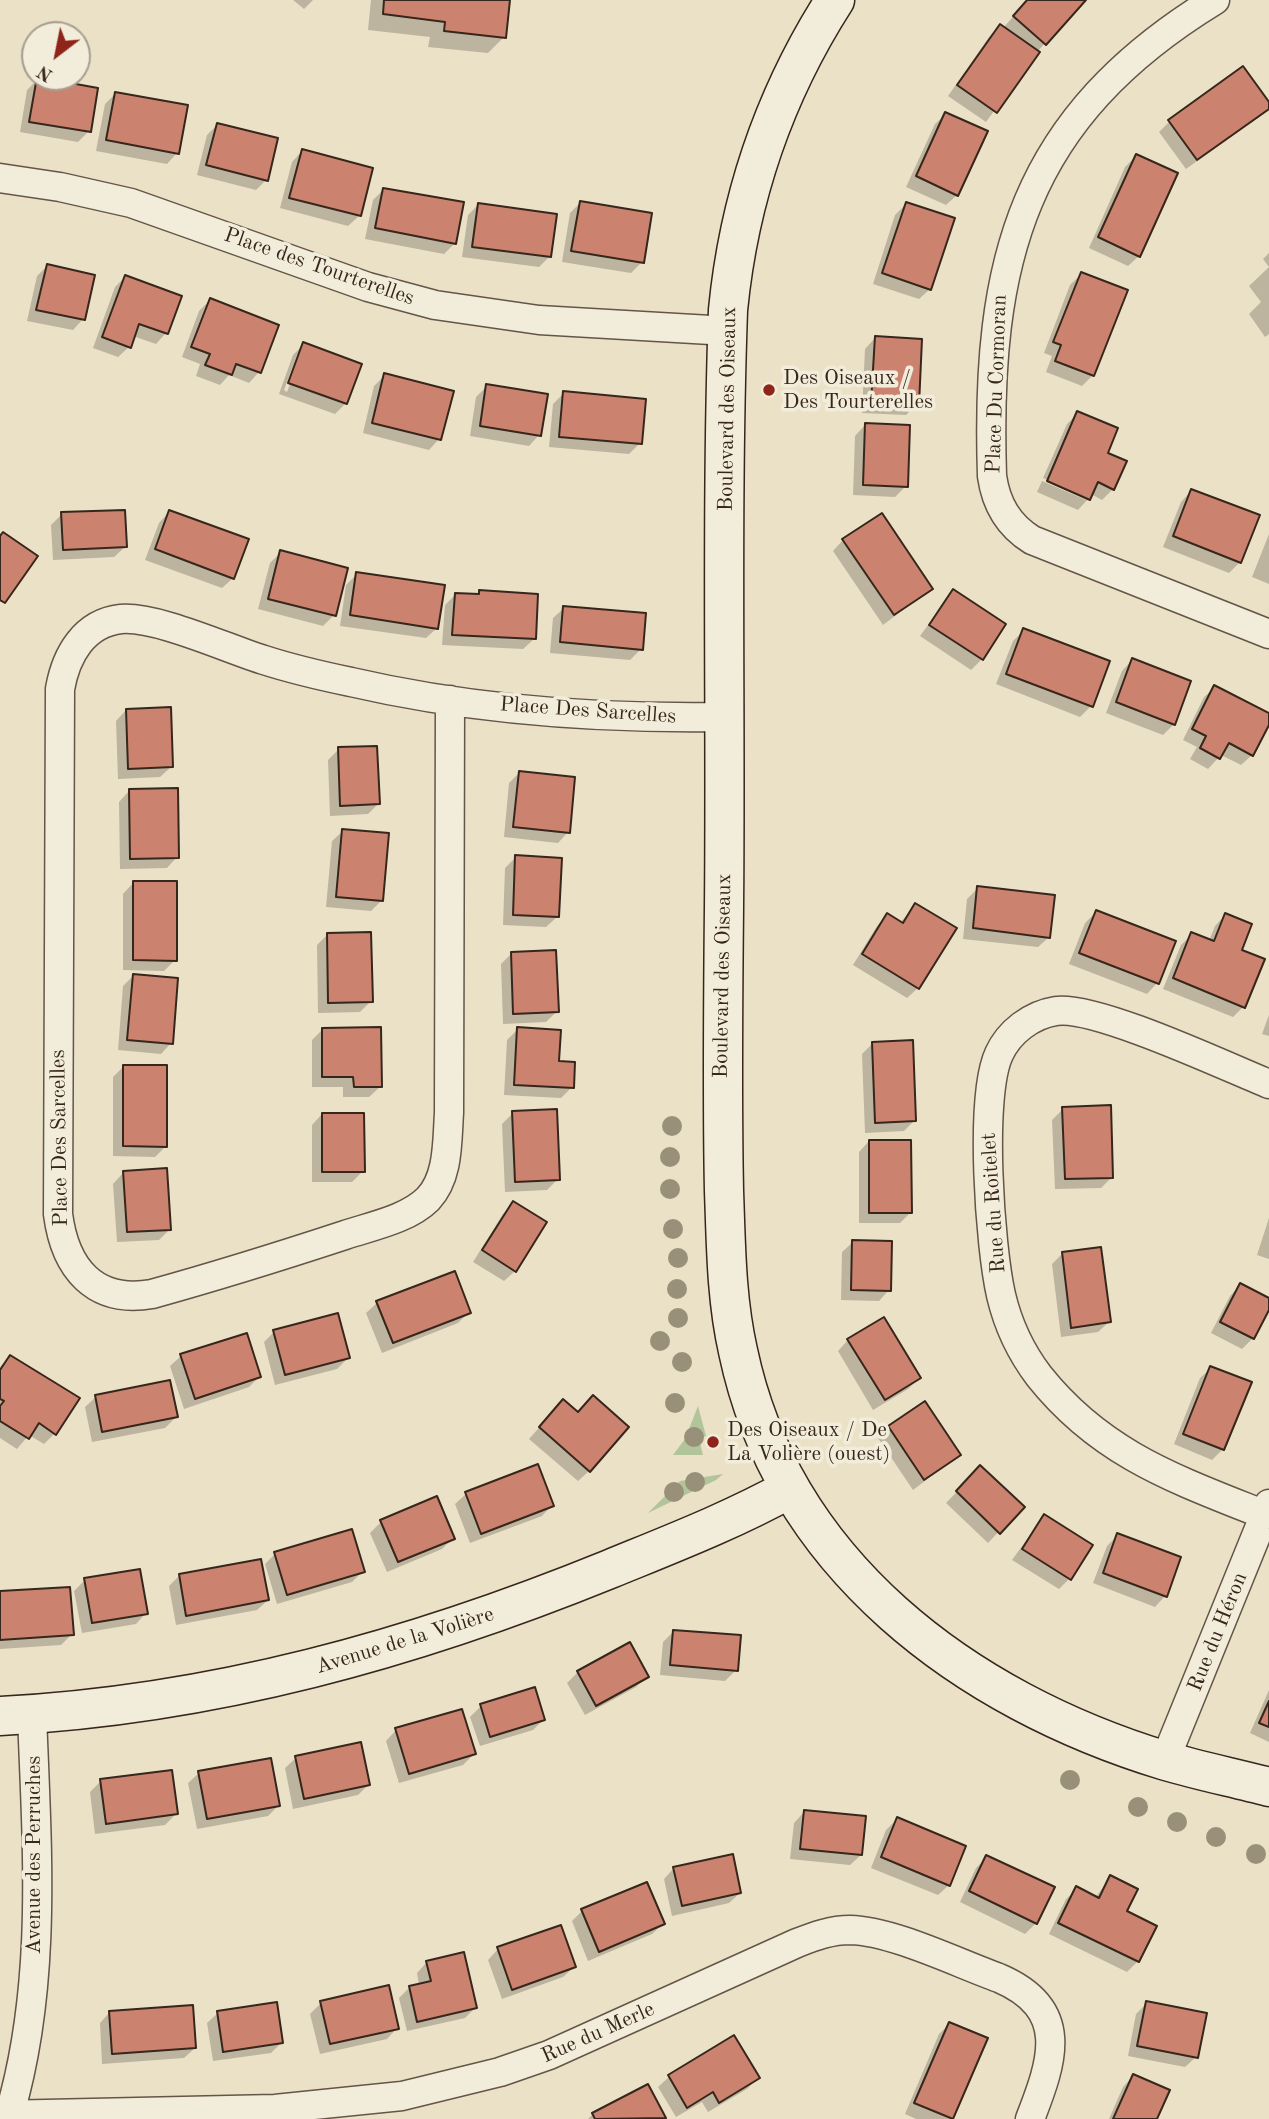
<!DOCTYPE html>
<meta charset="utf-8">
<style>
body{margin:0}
#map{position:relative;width:1269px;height:2119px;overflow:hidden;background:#ebe1c7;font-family:"Old Standard TT",serif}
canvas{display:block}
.north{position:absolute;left:21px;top:21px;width:70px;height:70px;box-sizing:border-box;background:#f2ecdb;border:2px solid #a79d8e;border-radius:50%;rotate:212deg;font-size:19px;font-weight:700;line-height:28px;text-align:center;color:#37261b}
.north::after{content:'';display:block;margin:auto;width:24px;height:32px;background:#8f2418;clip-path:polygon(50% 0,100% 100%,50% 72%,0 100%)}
</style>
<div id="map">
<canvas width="1269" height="2119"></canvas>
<div class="north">N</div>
</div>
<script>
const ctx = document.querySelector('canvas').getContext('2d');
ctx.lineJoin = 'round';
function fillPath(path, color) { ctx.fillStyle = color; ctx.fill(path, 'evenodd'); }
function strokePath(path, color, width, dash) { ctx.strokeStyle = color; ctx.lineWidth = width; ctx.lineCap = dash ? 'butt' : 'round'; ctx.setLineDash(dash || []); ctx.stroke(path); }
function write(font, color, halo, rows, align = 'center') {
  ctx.font = font + ' "Old Standard TT",serif'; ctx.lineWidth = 7; ctx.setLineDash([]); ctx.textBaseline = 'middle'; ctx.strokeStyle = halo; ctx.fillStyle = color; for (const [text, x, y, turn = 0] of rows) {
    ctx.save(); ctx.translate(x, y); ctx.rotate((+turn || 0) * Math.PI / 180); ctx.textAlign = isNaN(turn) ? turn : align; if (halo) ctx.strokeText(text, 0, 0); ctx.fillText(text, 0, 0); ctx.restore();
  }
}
fillPath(new Path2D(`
 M698,1406L706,1436L699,1439L703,1455H673L685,1439Z
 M723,1474L716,1480L648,1513L680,1481Z`), '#b2c499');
fillPath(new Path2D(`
 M293,0H313L304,9Z
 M371,0H508L504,37L488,53L428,47L430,37L368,30Z
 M1028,0H1084L1037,52L986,122L948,96L989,37L1000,26L1003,28Z
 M38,79L89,131L78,142L20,132L27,90Z
 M115,94L177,153L167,164L96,151L105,104Z
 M1269,105L1259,117L1186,169L1159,132L1170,121Z
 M946,114L957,195L946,205L906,187L935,124Z
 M217,125L266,180L256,190L197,175L207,135Z
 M302,151L371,169L359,216L348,226L280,208L292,162Z
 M1136,156L1139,256L1128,266L1089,248L1125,167Z
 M383,190L455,243L444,254L365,239L373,200Z
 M580,203L642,262L631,273L562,262L570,213Z
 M906,204L930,289L919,299L873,284L895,215Z
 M478,205L550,256L539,267L462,257L468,215Z
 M1269,253V334L1265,337L1249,314L1261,302L1249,286L1269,267L1263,259Z
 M47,266L83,319L73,330L27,321L37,276Z
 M1081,274L1093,375L1082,386L1046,372L1052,356L1044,353L1070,285Z
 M125,277L166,333L156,344L133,336L129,347L118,357L93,348L115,287Z
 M210,300L259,372L249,383L229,375L220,385L196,376L200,364L182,357L199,311Z
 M875,338L917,404L906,415L862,413L865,349Z
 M304,344L346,403L335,414L279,394L293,355ZM297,355H301L287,392L284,390Z
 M385,375L439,439L429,450L363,433L374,386Z
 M487,386L539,435L529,446L470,436L476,397Z
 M564,393L640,443L629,454L549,447L553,404Z
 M1078,413L1106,454L1113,489L1102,500L1091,494L1088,499L1078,510L1037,492L1042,481L1086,500V497L1043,478L1067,424Z
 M865,425L906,486L895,497L853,495L855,436Z
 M1191,491L1240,562L1229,573L1163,547L1181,502Z
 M169,512L233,578L222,588L145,560L159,523Z
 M62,514L125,547L114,557L53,560L51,525Z
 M1269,534V584L1252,577Z
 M843,540L931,589L883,625L833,551Z
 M281,552L334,615L323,626L258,609L270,563Z
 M357,574L437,628L426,638L340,626L346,585Z
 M953,591L982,659L971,670L920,636Z
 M480,592L534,639L523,649L442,645L445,605L455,595L476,596Z
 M564,608L641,649L630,660L550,653L553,618Z
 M1024,630L1091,706L1080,717L996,684L1013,641Z
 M1132,660L1174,724L1163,735L1106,713L1122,671Z
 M1215,687L1269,715V721L1252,755L1241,765L1221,755L1208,769L1190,759L1197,747L1183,740L1204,697Z
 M126,710L171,767L160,777L118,779L116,721Z
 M339,749L378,804L368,814L330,816L328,760Z
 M519,773L568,832L558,843L504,837L509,783Z
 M129,791L177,857L167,868L120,869L119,802Z
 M343,831L382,900L371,911L326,907L332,841Z
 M516,857L557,917L546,927L503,925L505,868Z
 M133,883L175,960L164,971L123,970V894Z
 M978,888L1049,937L1038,947L963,939L967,899Z
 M915,905L918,988L907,998L853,965L877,926L887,915L900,923Z
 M1096,912L1157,983L1147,994L1069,964L1085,923Z
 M1225,915L1239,951L1243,1007L1233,1017L1163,989L1181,945L1192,934L1209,941L1215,926Z
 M327,935L371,1001L360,1012L318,1013L317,945Z
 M511,954L557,1011L546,1022L503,1024L501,964Z
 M133,976L171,1043L161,1054L118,1050L123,986Z
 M1269,1015V1036L1262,1034Z
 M518,1029L557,1063L572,1087L561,1098L504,1095L507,1040Z
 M322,1030L380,1087L369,1097H343V1087H312V1040Z
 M872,1044L915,1120L904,1131L865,1133L862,1054Z
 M124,1066L166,1146L155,1157L113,1156V1077Z
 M1063,1109L1111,1178L1101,1188L1055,1189L1052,1120Z
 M513,1113L558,1179L547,1190L505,1192L502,1124Z
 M322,1114L363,1171L352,1182H312V1125Z
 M869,1141L910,1213L900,1223H859V1152Z
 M123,1173L170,1229L159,1240L117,1242L113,1184Z
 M514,1203L515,1271L504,1281L473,1262L503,1214Z
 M1269,1218V1259L1257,1255Z
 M853,1242L889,1290L879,1301L841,1300L842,1252Z
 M1063,1253L1109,1322L1098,1332L1061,1337L1052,1264Z
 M1240,1285L1269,1300V1306L1253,1338L1242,1349L1211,1333L1230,1296Z
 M377,1303L469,1312L458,1323L382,1353L366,1313Z
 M274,1332L348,1358L337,1369L275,1385L264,1342Z
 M848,1340L919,1378L908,1389L873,1410L838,1351Z
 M181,1356L259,1377L249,1387L184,1409L170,1366Z
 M10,1357L55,1433L44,1444L29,1435L17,1449L0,1438V1367Z
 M1211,1368L1223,1449L1212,1460L1174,1444L1200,1378Z
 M96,1397L176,1417L165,1428L92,1442L85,1407Z
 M925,1403L959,1455L913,1490L878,1438Z
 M553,1412L589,1471L578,1481L529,1439Z
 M980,1468L1022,1507L988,1543L946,1503Z
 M466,1494L552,1505L542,1516L470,1543L455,1504Z
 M436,1498L453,1538L442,1549L387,1572L370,1533L381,1522Z
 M1044,1516L1070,1578L1059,1589L1012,1560Z
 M1118,1535L1165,1596L1155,1607L1093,1583L1107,1546Z
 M275,1554L363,1571L352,1582L277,1604L265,1564Z
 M179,1576L268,1600L257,1610L176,1625L169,1586Z
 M85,1580L146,1613L136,1624L82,1633L74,1591Z
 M0,1593L72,1634L61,1645L0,1649Z
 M674,1631L736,1670L725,1681L660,1675L663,1642Z
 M630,1644L647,1676L636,1687L585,1715L567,1683L578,1672Z
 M1269,1690V1742L1250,1733Z
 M481,1706L543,1720L533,1730L480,1746L470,1717Z
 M396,1730L474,1754L463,1765L399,1783L386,1741Z
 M296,1758L368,1785L358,1795L293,1809L285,1768Z
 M199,1773L279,1805L268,1816L197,1829L188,1783Z
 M101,1781L176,1814L165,1825L95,1834L90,1792Z
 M804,1812L861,1855L850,1865L790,1859L794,1823Z
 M897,1819L949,1885L938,1895L871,1868L886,1830Z
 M987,1857L1036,1923L1025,1934L960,1902L976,1868Z
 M674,1868L740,1893L729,1903L672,1916L664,1879Z
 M1110,1878L1138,1961L1127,1972L1049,1934L1066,1899L1077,1889L1095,1898Z
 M582,1911L663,1924L652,1934L588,1961L572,1921Z
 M498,1949L574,1967L563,1977L502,1999L488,1960Z
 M427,1962L475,2008L465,2018L407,2031L399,1998L410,1987L419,1985L417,1973Z
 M321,2003L397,2028L387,2039L320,2054L310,2014Z
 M1147,2003L1196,2057L1185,2067L1128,2056L1136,2014Z
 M110,2012L195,2048L184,2058L102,2064L100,2023Z
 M218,2013L282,2042L271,2053L213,2061L207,2023Z
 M949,2024L986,2039L951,2119H916L905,2114L939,2034Z
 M734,2038L758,2078L747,2089L708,2112L702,2102L676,2117L658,2087L669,2077Z
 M1133,2076L1155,2119H1109L1123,2087Z
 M647,2086L663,2119H588L593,2114Z`), '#0003');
const building = new Path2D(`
 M384,0H510L506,38L444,31L445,22L383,14Z
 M1027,0H1086L1046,45L1013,16Z
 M1000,24L1040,52L997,113L957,85Z
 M1243,66L1269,102V109L1197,160L1168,120Z
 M37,77L98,88L91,132L29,122Z
 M115,92L188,105L179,154L106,140Z
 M945,112L988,131L958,196L916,176Z
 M217,123L278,138L268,181L206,165Z
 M302,149L373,168L361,216L289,198Z
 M1136,154L1178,173L1140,257L1098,237Z
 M383,188L464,202L456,244L375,228Z
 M580,201L652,213L644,263L571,251Z
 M906,202L955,218L931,290L882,273Z
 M478,203L557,214L551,257L472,247Z
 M47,264L95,275L85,320L36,310Z
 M1081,272L1128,290L1094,376L1055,361L1061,345L1053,342Z
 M125,275L182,296L168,334L139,324L131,348L102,337Z
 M210,298L279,325L261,373L236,364L232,375L205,365L210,354L191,347Z
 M875,336L922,339L919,405L871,403Z
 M303,342L362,364L347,404L288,383Z
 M384,373L454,391L441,440L372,423Z
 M486,384L548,394L541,436L480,426Z
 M563,391L646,399L642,444L559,437Z
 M1077,411L1118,428L1108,453L1127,461L1114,490L1098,482L1090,500L1047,481Z
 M865,423L910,425L908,487L863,485Z
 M1191,489L1260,515L1241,563L1173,536Z
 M125,510L127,547L63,550L61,512Z
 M169,510L249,539L234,579L155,549Z
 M882,513L933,589L894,615L842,539Z
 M3,532L38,556L5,603L0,600V536Z
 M280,550L348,568L336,616L268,599Z
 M356,572L445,585L438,629L350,615Z
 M953,589L1006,624L983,660L929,625Z
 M479,590L538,594L536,639L452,635L455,593L479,594Z
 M563,606L646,613L643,650L560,642Z
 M1023,628L1110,661L1093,707L1006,674Z
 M1132,658L1191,681L1175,725L1116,702Z
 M1214,685L1269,713V725L1253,756L1229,743L1220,759L1200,748L1206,736L1192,729Z
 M171,707L173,767L128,769L126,709Z
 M377,746L380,804L340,806L338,747Z
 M519,771L575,777L570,833L513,827Z
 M178,788L179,858L130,859L129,789Z
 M342,829L389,833L383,901L336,897Z
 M515,855L562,858L559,917L513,915Z
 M133,881H177V961L133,960Z
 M977,886L1055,895L1050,938L973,928Z
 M915,903L957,928L919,989L862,954L887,913L903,923Z
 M1096,910L1176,941L1159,984L1079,953Z
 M1225,913L1252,924L1242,950L1265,959L1245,1008L1173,978L1191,932L1214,941Z
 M371,932L373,1002L328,1003L327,933Z
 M556,950L559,1012L513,1014L511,952Z
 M133,974L178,978L173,1044L127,1040Z
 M381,1027L382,1087H354L353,1077H322V1028Z
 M517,1027L561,1030L559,1061L575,1062L574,1088L514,1085Z
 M913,1040L916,1121L875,1123L872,1042Z
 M123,1065H167V1147L123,1146Z
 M1111,1105L1113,1178L1065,1179L1062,1107Z
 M557,1109L560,1180L515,1182L512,1111Z
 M322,1113H364L365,1172H322Z
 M869,1140H911L912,1213H869Z
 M167,1168L171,1230L127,1232L123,1171Z
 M513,1201L547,1222L516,1272L482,1250Z
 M852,1240L892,1241L891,1291L851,1290Z
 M1101,1247L1111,1322L1071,1328L1062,1252Z
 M455,1271L471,1313L393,1343L376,1301Z
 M1240,1283L1269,1298V1310L1254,1339L1220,1322Z
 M338,1313L350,1358L285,1375L273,1330Z
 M884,1317L921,1378L885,1400L847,1339Z
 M247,1333L261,1377L195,1399L180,1354Z
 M10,1355L80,1398L56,1435L39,1423L29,1439L0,1421V1406L4,1401L0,1399V1370Z
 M1210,1366L1252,1382L1224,1450L1183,1434Z
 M170,1380L178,1417L102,1432L95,1395Z
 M593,1395L629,1427L590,1472L539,1427L563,1399L578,1412Z
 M925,1401L961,1455L924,1480L888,1426Z
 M538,1464L554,1506L481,1534L465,1492Z
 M980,1465L1025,1507L1000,1534L956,1491Z
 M437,1496L455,1539L398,1562L380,1520Z
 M1044,1514L1093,1545L1071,1580L1022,1549Z
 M352,1529L365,1572L287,1595L274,1552Z
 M1117,1533L1181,1557L1167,1597L1103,1573Z
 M261,1559L269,1600L186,1616L179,1574Z
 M140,1569L148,1614L92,1623L84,1578Z
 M70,1587L74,1635L0,1640V1591Z
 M673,1630L741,1635L738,1671L670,1665Z
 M630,1642L649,1677L596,1706L577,1671Z
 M535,1687L545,1720L490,1737L480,1704Z
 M1269,1701V1727L1259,1723Z
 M462,1709L476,1754L409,1774L395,1728Z
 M361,1742L370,1785L304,1799L295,1756Z
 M271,1758L280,1806L207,1819L198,1771Z
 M172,1770L178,1814L106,1824L100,1779Z
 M804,1810L866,1816L862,1855L800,1849Z
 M897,1817L966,1846L950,1886L881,1857Z
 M733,1854L741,1893L682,1906L673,1867Z
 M986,1855L1055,1887L1037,1924L969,1891Z
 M1110,1875L1138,1889L1127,1911L1157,1926L1139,1962L1058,1923L1076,1886L1099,1898Z
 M647,1882L665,1924L599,1952L581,1909Z
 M561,1925L576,1967L512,1990L497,1947Z
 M464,1952L477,2008L417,2022L409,1986L431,1981L426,1961Z
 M389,1985L399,2029L330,2044L320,2001Z
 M1146,2001L1207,2013L1198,2058L1137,2046Z
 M277,2002L283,2043L223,2052L217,2011Z
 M193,2005L196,2048L112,2054L109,2011Z
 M949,2022L988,2038L953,2119L914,2103Z
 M734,2035L760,2078L719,2103L713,2092L687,2108L668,2075Z
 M1133,2074L1170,2090L1157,2119H1113Z
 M648,2084L666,2118L595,2119L592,2113Z`);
fillPath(building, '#cb836f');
strokePath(building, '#37261b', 2);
const street = new Path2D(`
 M1215,0C1022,118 985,260 992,476C996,504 1008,525 1032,540L1269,634
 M0,178L60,187L131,203L368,287L435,305L539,320L728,331
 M450,700L449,1113C447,1141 449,1177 428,1199C408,1219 372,1226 345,1235C281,1256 217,1276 152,1294C94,1304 65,1268 58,1214L60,689C66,655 84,623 121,619C157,616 228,649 264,660C292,669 322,676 351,682C472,710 602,719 726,717
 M1265,1515C1175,1479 1101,1454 1039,1376C1020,1351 1008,1325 1001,1295C990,1247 979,1097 999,1054C1009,1032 1031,1015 1056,1011C1095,1005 1225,1066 1269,1084
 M1165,1760L1269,1504
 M0,2115L275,2109L402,2096L500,2072L549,2055L797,1943C815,1936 831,1930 850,1930C893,1931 957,1963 999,1978C1071,2009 1053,2060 1030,2119
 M8,2119C48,1988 37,1849 32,1715`);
const secondary = new Path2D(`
 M835,0C774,95 739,198 728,310C721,509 726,708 724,907C723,1002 722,1096 724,1191C726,1244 726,1298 738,1351C783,1565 965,1700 1166,1761C1200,1771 1235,1778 1269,1787
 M0,1716C213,1705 413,1649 610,1569C671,1544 731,1521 789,1489`);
strokePath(street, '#645546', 31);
strokePath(secondary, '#37261b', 41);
strokePath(street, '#f2ecdb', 28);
strokePath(secondary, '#f2ecdb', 38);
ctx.fillStyle = '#999079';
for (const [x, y] of [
 [672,1126],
 [670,1157],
 [670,1189],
 [673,1229],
 [678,1258],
 [677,1289],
 [678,1318],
 [660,1341],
 [682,1362],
 [675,1403],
 [694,1437],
 [695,1482],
 [674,1492],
 [1070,1780],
 [1138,1807],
 [1177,1822],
 [1216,1837],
 [1256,1854]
]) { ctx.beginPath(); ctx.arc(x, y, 10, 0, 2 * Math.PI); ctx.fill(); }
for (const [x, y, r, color] of [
 [769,390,7,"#8f2418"],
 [713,1442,7,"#8f2418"]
]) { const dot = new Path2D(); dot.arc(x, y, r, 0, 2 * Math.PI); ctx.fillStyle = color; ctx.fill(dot); strokePath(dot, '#f2ecdb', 2.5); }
write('21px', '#37261b', '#f2ecdb', [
 ["Place des Tourterelles",319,267,19],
 ["Place Du Cormoran",997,384,-88],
 ["Boulevard des Oiseaux",728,409,-89],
 ["Place Des Sarcelles",588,711,4],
 ["Boulevard des Oiseaux",723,976,-89],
 ["Place Des Sarcelles",60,1138,-91],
 ["Rue du Roitelet",994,1203,-94],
 ["Rue du Héron",1218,1632,-68],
 ["Avenue de la Volière",405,1641,-17],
 ["Avenue des Perruches",34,1855,-90],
 ["Rue du Merle",598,2033,-24]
]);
write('21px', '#37261b', '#f2ecdb', [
 ["Des Oiseaux /",783,378],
 ["Des Tourterelles",783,402],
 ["Des Oiseaux / De",727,1430],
 ["La Volière (ouest)",727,1454]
], 'left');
</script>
